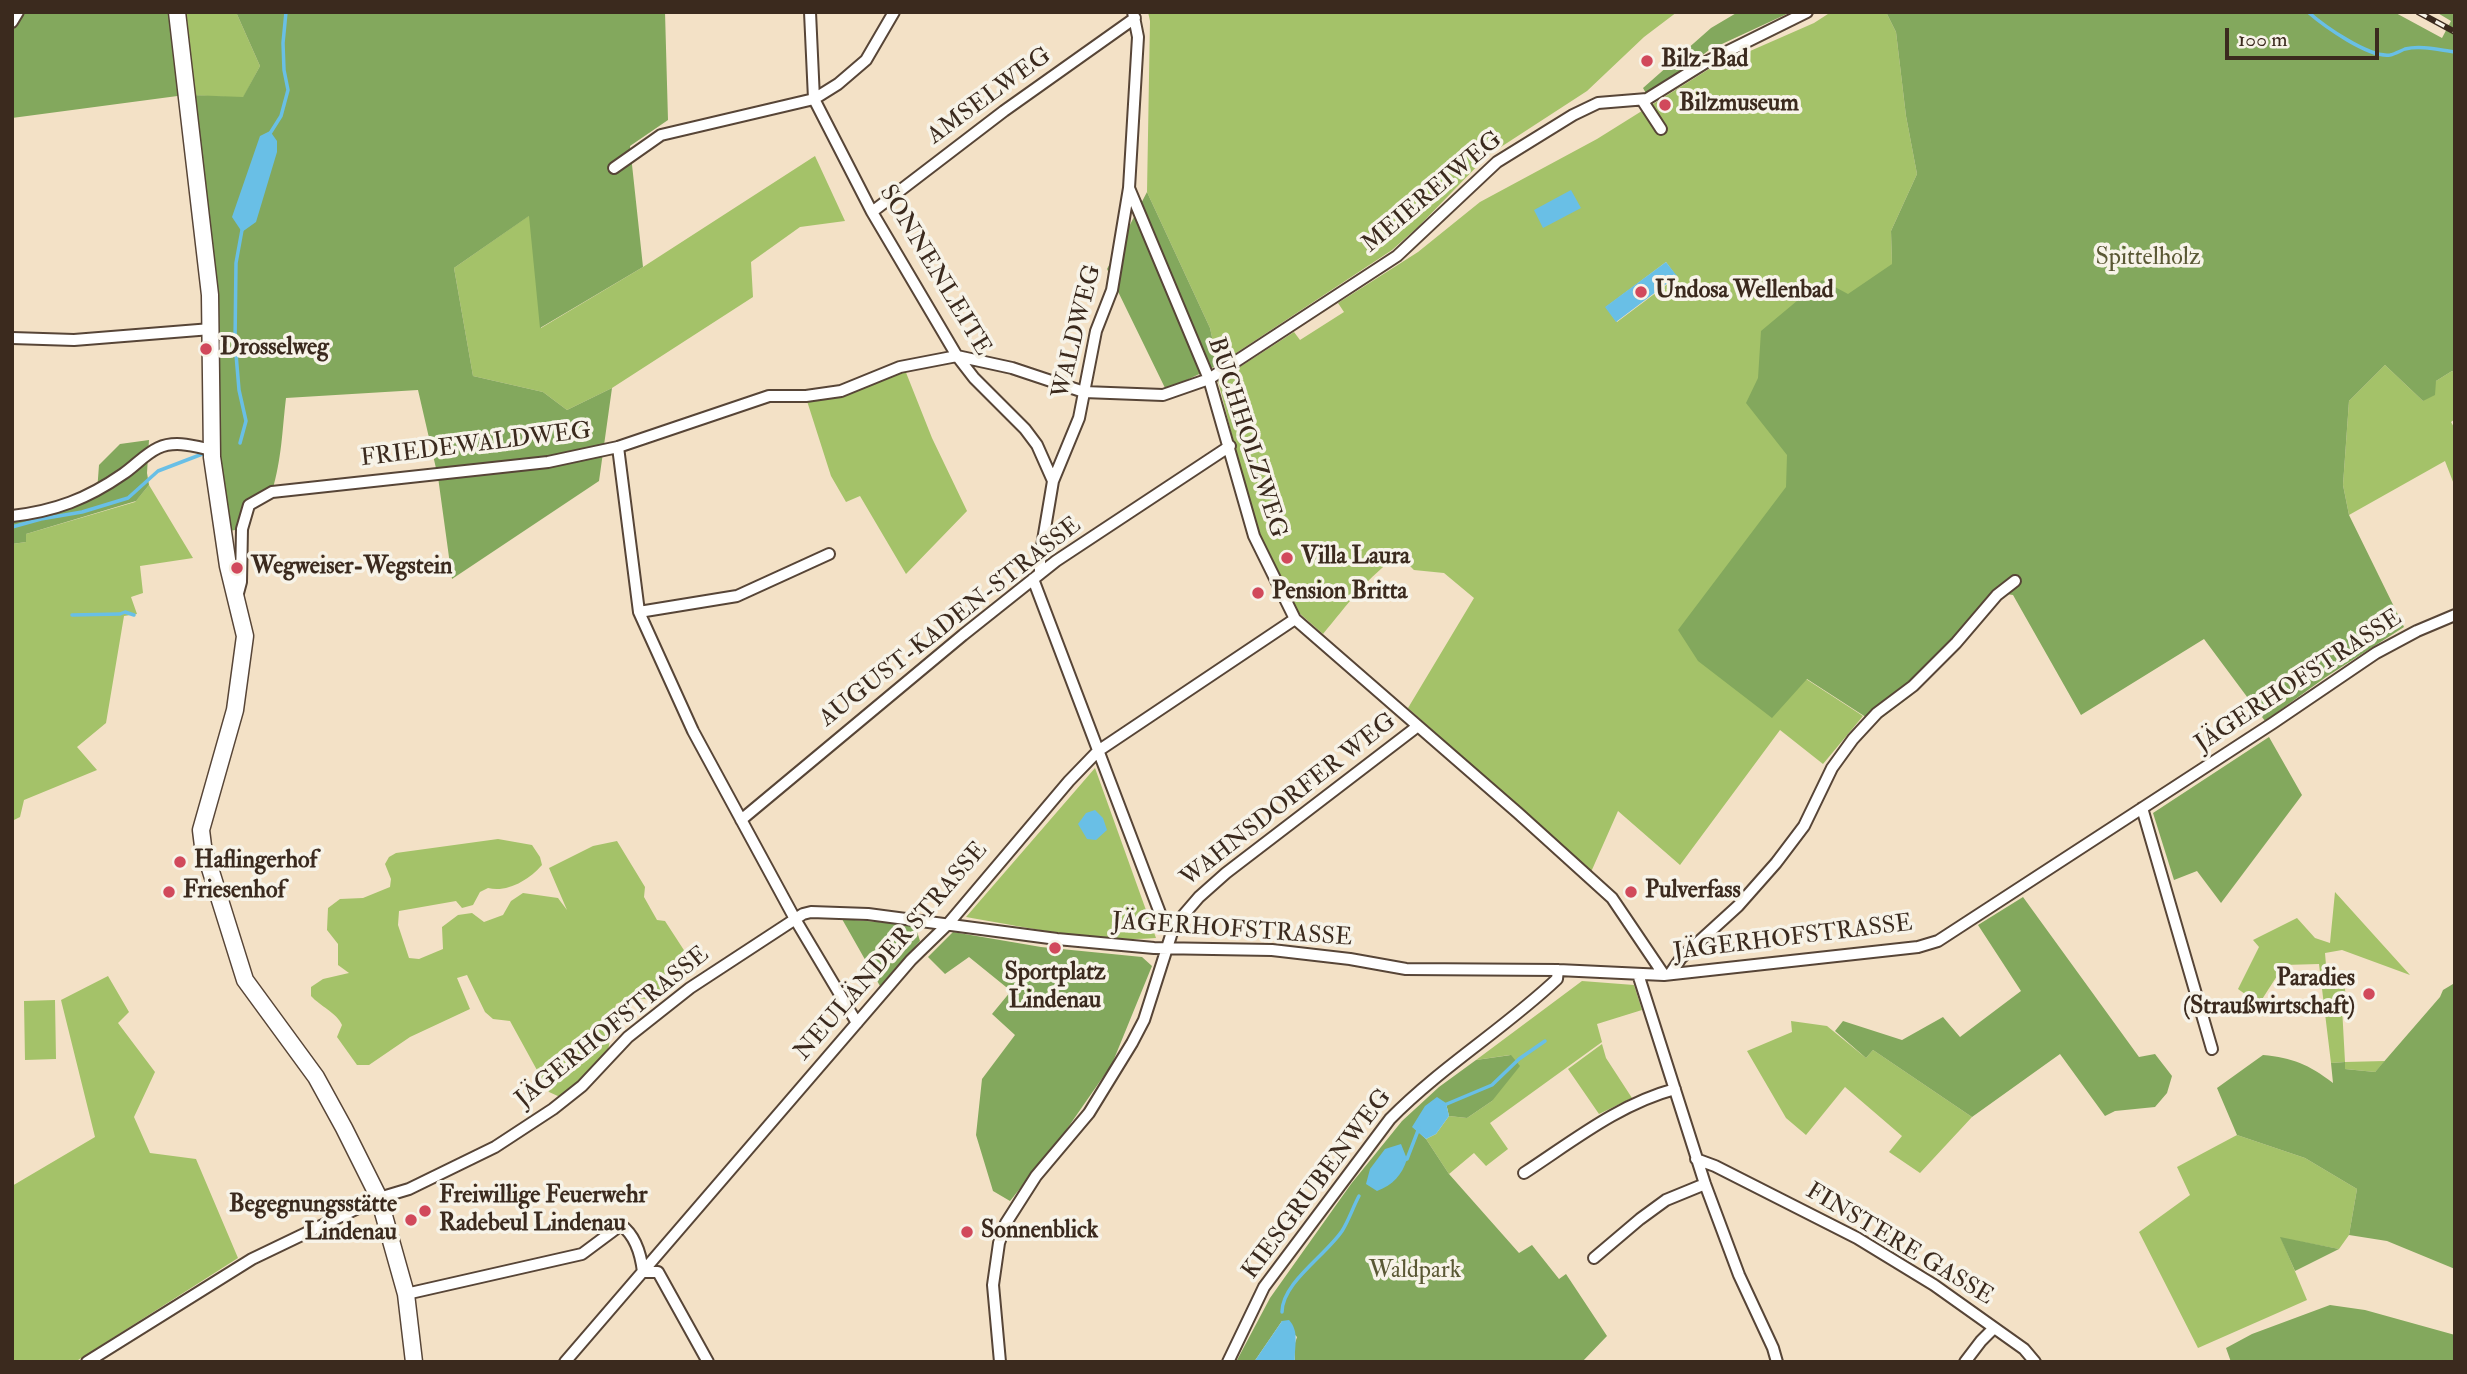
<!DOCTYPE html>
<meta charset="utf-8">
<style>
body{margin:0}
#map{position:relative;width:2467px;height:1374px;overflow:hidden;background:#f3e1c6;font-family:"IM FELL Double Pica",serif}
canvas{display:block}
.frame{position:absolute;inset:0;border:14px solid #3b2a1e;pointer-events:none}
.scale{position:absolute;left:2225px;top:28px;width:154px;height:32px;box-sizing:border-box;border:4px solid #3b2a1e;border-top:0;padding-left:9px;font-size:21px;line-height:24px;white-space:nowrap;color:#3b2a1e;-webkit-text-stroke:5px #f7f3e8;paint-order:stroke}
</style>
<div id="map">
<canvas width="2467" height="1374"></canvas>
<div class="frame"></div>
<div class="scale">100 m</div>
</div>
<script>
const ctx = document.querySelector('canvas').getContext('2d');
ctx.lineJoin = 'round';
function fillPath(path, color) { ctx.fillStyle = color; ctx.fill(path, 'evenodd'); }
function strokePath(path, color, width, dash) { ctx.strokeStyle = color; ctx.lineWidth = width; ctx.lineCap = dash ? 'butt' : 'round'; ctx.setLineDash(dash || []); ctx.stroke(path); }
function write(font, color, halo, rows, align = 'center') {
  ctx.font = font + ' "IM FELL Double Pica",serif'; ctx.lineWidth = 7; ctx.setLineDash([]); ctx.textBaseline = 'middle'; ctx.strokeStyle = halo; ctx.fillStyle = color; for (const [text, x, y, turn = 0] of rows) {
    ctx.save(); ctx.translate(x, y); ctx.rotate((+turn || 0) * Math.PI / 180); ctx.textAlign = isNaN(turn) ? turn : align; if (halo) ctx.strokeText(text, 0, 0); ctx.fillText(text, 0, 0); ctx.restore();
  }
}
fillPath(new Path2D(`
 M179,12H236L260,66L243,98L190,95Z
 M1148,12H1677L1644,37L1587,91L1487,156L1418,227L1392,250L1218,365L1210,328L1147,192L1150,21Z
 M1831,12H1886L1896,32L1906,116L1917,174L1891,231L1892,264L1806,679L1863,716L1823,764L1780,730L1680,865L1618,811L1591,872L1408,708L1474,598L1444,573L1414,570L1399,555C1368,576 1347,605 1323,634L1298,612L1259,540L1218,381L1294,332L1300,340L1344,312L1338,303L1418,252L1480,202L1597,139L1709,69L1814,23ZM1666,262L1677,277L1617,322L1606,307Z
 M815,156L845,221L800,227L751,262L753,297L612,388L567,410L543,392L473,376L454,268L530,215L541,328L643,267Z
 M2385,365L2423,401L2436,381L2452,371L2455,374V419L2451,422L2455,429V487L2445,461L2349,515L2343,485L2349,401Z
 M905,370L932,438L967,511L906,574L860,496L846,502L831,476L807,401Z
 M149,485L193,558L140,566L143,593L131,597L137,614L124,616L106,723L77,747L97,770L24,800L20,817L12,821V544L26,542V534L135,502Z
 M1095,768L1156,938C1096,943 1025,927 966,917Z
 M498,839L532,845L540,857L542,865C529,880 507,893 488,888L480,892L473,905L462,908L456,901L399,911L398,925L409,958L419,959L443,949L442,927L458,915L472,913L484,922L503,915L511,901L523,893L558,898L567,910L549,868L593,846L617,841L645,887L644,897L657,920L665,921L691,961L675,970L664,995L650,1000L634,997L616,1004L608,1051L591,1071L560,1097L549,1092L510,1021L493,1019L485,1012L467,975L457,978L470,1009L410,1037L369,1065H357L337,1037L342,1025C337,1013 320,1006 311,996V987L323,979L349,973L338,965V944L327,930L328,908L340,899L363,898L390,887L391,879L385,864L389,857L396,853Z
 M2335,892L2410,975L2342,950L2325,953L2328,989L2345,988L2346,1006L2342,1007L2345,1062L2385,1061L2375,1072L2345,1069L2344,1062L2331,1063L2319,964L2284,965L2259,1004L2238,989L2259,947L2253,940L2297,918L2315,938L2330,943Z
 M108,976L129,1012L118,1023L155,1072L134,1117L150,1153L196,1159L238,1258L75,1362H12V1186L95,1137L61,1000Z
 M1582,981L1634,985L1642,1010L1597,1024L1602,1042L1490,1123L1508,1149L1486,1166L1474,1153L1449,1174L1426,1139L1436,1134L1449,1116L1467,1118L1492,1101L1510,1055L1476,1060Z
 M55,1000L56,1059L25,1060L24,1001Z
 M1791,1021L1827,1026L1866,1058L1873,1050L1972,1117L1920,1173L1889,1152L1902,1136L1845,1087L1806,1135L1786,1118L1747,1051L1792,1032Z
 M1602,1044L1606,1058L1632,1098L1599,1114L1568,1069Z
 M2237,1135L2305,1158L2357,1189L2349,1235L2339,1249L2281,1238L2307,1300L2198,1348L2139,1232L2190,1195L2177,1167Z`), '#a4c269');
fillPath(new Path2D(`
 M18,12H173L185,95L12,118V22Z
 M236,12H665L668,120L630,146L643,267L540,328L529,216L454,268L473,376L543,392L567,410L612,388L599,481L452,579L438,477L418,390L286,398C282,432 282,457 272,492L246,503L236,530L226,531L190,95L243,97L260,66Z
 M1738,12H1791L1709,50L1654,93L1647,95L1643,88L1711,28Z
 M1886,12H2394L2442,38L2451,21L2436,12H2455V374L2452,371L2436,381L2435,395L2423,401L2385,365L2349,401L2343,485L2349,515L2404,627L2326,677L2265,721L2204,639L2081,715L2013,595L2006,594L1912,695L1875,723L1807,679L1772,718L1698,661L1678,630L1786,487L1787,455L1746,403L1758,378L1761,331L1822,280L1848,294L1892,264L1891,231L1917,174L1906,116L1896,32Z
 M1147,192L1210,328L1218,365L1166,390L1107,269Z
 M149,440L147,473L149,485L136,501L26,534V542L12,544V517L97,492L99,465L120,444Z
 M2269,737L2302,795L2221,903L2197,871L2174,880L2153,813Z
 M2023,897L2139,1057L2155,1054L2172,1076L2167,1093L2155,1107L2115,1111L2105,1116L2060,1054L1972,1117L1873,1050L1866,1058L1835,1031L1843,1021L1902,1040L1943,1017L1960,1037L2021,991L1978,925Z
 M842,919L915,925L920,941L880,986Z
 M953,932L1041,947L1142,957L1152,966L1112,1064L1062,1136L1010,1201L993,1191L976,1135L982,1079L1015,1035L992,1014L1011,991L969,957L945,974L928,957Z
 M2453,984L2455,996V1269L2387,1241L2349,1235L2357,1189L2305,1158L2237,1135L2217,1088L2263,1055C2293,1058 2308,1064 2333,1083L2331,1063L2345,1062V1069L2375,1072L2440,997L2443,990Z
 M1511,1055L1520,1066L1492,1101L1467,1118L1449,1116L1446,1103L1413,1127L1426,1139L1449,1174L1519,1253L1532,1245L1559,1279L1566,1274L1607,1336L1582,1362H1295L1294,1346L1297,1337L1282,1321L1254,1362H1236L1270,1298L1351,1184L1402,1121L1439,1087L1476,1060Z
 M2280,1237L2339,1249L2295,1271Z
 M2330,1305L2365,1310L2455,1335V1362H2231L2226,1348L2252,1334Z`), '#83a85d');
fillPath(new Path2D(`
 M270,131L277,141V152L256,222L242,232L232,217L260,136Z
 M1571,190L1581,208L1543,228L1534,210Z
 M1666,262L1677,276L1616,322L1605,307Z
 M1095,810L1103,818L1107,830L1096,840L1087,839L1078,824L1086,813Z
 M1437,1097L1446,1103L1449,1116L1436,1134L1426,1139L1412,1127L1425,1106Z
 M1401,1144L1407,1159C1402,1175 1393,1185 1377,1191L1366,1184L1370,1169L1385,1149Z
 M1289,1320C1300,1332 1294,1346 1295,1362H1254L1282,1321Z`), '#69bfe6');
strokePath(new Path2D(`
 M2308,12C2324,26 2369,58 2390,55C2395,54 2400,51 2405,49C2421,45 2439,50 2455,52
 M269,135L281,116L288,90L284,70L283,43L286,12
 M240,443L246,421L239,390L235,342L236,263L242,230
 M12,527L41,519L82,512L128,498L158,471L205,453
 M72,615L120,614L125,612L134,615
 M1442,1106L1492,1085L1519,1059L1545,1041
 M1403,1161L1407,1159L1419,1128
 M1282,1312C1282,1283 1325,1256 1342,1231C1349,1220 1353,1207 1359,1196`), '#69bfe6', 3.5);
const street = new Path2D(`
 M810,12L814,99L872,212L957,356L974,378L1025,429L1037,445L1053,481L1040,558V573
 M1133,12L1138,37L1129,188L1209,379L1254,536L1295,619L1518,813L1612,898L1664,975
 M12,22L18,12
 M1642,100L1661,129
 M614,168L661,135L814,99L838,84L866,60L894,12
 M872,212L1004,111L1135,18
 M12,338L74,340L211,329
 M618,447L639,612L693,731L795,919L857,1023
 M1053,481L1079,418L1096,331L1112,290L1129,188
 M12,516C55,511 87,499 123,474C135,466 145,454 158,448C175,440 194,446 212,450
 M1033,579L1163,921L1171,932
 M237,597L241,582L242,529L249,505L272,492L548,462L618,447L769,396H806L841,391L900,367L957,356L1012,368L1084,392L1163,395L1209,379L1397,256L1497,162L1573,115L1598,103L1647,99L1708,61L1807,12
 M639,612L737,596L829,554
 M2142,808L2212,1049
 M741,820L963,635L1056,561L1230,446
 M1638,974L1705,1184L1739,1275L1773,1348L1777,1362
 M1670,974L1681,958L1738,906L1776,863L1804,826L1832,768L1853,739L1877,713L1913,686L1956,643L1997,595L2015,581
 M1696,1159L1715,1166L1857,1238L1934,1285L2024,1349L2035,1362
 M1524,1173C1573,1141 1619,1104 1675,1089
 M1594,1258L1640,1219L1666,1200L1705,1184
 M406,1294L582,1254L621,1225C636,1236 641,1255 643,1272H658L708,1362
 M87,1362L252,1259L379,1198L409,1189L495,1147L553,1109L582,1086L628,1037L690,988L803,914L811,912L868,914L1057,939L1154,948L1272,950L1350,959L1406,969L1558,970L1664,975L1918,947L1938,941L2273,723L2376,653L2417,631L2455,615
 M565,1362L911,960L948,924L1069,781L1098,751L1295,619
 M1000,1362L993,1285L999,1243L1006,1223L1036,1176L1089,1113L1132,1043L1144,1020L1174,926L1199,897L1226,873L1418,726
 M1228,1362L1264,1287L1390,1119C1441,1067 1504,1029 1557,979L1558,970
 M1965,1362L1981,1341L1994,1328`);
const secondary = new Path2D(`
 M177,12L210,295L212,457L228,566L245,636L235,710L201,830L203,846L245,980L316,1077L344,1128L379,1198L406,1294L414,1362`);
strokePath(street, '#574537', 14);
strokePath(secondary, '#574537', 19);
strokePath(street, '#fff', 10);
strokePath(secondary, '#fff', 16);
const rail = new Path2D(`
 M2418,12L2455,32`);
strokePath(rail, '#3b2a1e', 6);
strokePath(rail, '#f7f3e8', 3.5, [10]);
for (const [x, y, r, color] of [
 [1647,61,7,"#d1495b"],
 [1665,105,7,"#d1495b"],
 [1641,292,7,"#d1495b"],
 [206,349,7,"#d1495b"],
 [1287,558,7,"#d1495b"],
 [237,568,7,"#d1495b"],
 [1258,593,7,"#d1495b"],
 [180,862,7,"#d1495b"],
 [169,892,7,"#d1495b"],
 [1631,892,7,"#d1495b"],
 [1055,948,7,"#d1495b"],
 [2369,994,7,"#d1495b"],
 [425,1211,7,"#d1495b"],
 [411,1220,7,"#d1495b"],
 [967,1232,7,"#d1495b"]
]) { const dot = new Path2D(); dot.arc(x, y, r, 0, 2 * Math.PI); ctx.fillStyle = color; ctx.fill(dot); strokePath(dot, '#f7f3e8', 2.5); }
write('bold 24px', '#3b2a1e', '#f7f3e8', [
 ["Bilz-Bad",1661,61],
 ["Bilzmuseum",1679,105],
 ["Undosa Wellenbad",1655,292],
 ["Drosselweg",220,349],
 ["Villa Laura",1301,558],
 ["Wegweiser-Wegstein",251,568],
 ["Pension Britta",1272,593],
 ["Haflingerhof",194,862],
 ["Friesenhof",183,892],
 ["Pulverfass",1645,892],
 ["Sportplatz",1055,974,"center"],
 ["Lindenau",1055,1002,"center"],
 ["Paradies",2355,980,"right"],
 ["(Straußwirtschaft)",2355,1008,"right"],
 ["Freiwillige Feuerwehr",439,1197],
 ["Radebeul Lindenau",439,1225],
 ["Begegnungsstätte",397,1206,"right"],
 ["Lindenau",397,1234,"right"],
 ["Sonnenblick",981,1232]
], 'left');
write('24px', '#3b2a1e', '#f7f3e8', [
 ["AMSELWEG",990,97,-36],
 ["MEIEREIWEG",1433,193,-40],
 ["SONNENLEITE",934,271,59],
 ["WALDWEG",1078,332,-76],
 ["BUCHHOLZWEG",1246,438,72],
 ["FRIEDEWALDWEG",476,446,-7],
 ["AUGUST-KADEN-STRASSE",951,623,-38],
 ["JÄGERHOFSTRASSE",2299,682,-33],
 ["WAHNSDORFER WEG",1289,801,-38],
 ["JÄGERHOFSTRASSE",1232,931,4],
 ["JÄGERHOFSTRASSE",1793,939,-7],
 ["NEULÄNDER STRASSE",892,952,-49],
 ["JÄGERHOFSTRASSE",613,1028,-39],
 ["KIESGRUBENWEG",1318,1185,-53],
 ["FINSTERE GASSE",1899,1245,31]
]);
write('24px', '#5a5834', '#f7f3e8', [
 ["Spittelholz",2148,259],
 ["Waldpark",1415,1272]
]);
</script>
